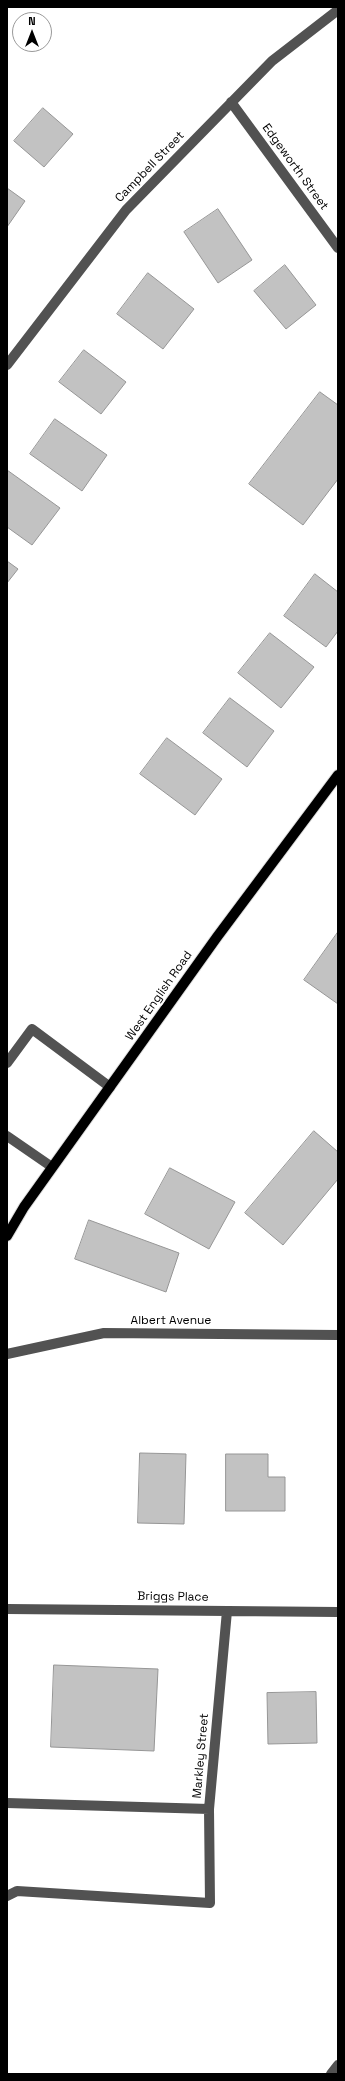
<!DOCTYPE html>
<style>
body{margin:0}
#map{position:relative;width:345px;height:2081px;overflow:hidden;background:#fff;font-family:"Space Grotesk",sans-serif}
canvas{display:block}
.frame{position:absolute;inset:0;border:8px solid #000;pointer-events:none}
.north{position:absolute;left:12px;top:12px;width:40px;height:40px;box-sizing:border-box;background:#fff;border:1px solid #999;border-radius:50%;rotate:0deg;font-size:11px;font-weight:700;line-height:16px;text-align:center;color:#000}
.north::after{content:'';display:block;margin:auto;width:14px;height:18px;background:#000;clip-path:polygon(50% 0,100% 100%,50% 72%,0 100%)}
</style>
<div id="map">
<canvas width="345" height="2081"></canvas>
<div class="frame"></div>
<div class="north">N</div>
</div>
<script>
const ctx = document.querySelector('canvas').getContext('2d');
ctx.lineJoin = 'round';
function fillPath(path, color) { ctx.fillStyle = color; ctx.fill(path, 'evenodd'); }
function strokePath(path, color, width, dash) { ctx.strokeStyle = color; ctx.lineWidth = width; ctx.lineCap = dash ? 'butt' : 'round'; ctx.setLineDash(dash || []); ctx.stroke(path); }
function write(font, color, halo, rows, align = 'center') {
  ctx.font = font + ' "Space Grotesk",sans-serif'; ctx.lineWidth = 4; ctx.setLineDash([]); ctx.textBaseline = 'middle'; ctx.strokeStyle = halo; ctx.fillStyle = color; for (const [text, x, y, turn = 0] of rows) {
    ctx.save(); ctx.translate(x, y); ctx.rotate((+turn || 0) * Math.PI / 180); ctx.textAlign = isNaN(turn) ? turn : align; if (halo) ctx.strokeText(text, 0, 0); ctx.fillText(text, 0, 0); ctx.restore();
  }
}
const building = new Path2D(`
 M43,108L73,134L44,167L14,141Z
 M7,188L25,201L7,227Z
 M218,209L252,260L218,283L184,232Z
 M285,265L316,305L286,329L254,291Z
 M148,273L194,309L163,349L117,314Z
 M84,350L126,382L101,414L59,382Z
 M320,392L338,405V479L303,525L249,484Z
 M55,419L107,455L82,491L30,454Z
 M7,470L60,508L32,545L7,527Z
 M7,561L18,569L7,583Z
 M315,574L338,592V631L326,647L284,616Z
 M270,633L314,667L281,708L238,673Z
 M230,698L274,731L247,767L203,733Z
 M167,738L222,779L195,815L140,774Z
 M338,932V1004L304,980Z
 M314,1131L338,1152V1179L283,1245L245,1213Z
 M170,1168L235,1202L209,1249L145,1214Z
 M89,1220L179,1253L166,1292L75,1259Z
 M140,1453L186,1454L184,1524L138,1523Z
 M226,1454H268V1477H285V1511H226Z
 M54,1665L158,1669L154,1751L51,1747Z
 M316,1692L317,1743L268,1744L267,1693Z`);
fillPath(building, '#c2c2c2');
strokePath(building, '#969696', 1);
const major = new Path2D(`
 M7,1236L24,1207L217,937L338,775`);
strokePath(major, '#dbdbdb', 12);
strokePath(new Path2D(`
 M231,102L338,248
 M7,365L126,210L272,61L338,10
 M7,1063L32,1029L110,1087
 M7,1136L52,1167
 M7,1354L104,1333L338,1335
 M7,1609L338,1612
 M7,1803L209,1809
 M7,1896L17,1891L210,1903L209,1809L227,1611
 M331,2074L338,2065`), '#525252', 10);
strokePath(major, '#000', 10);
write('12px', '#000', '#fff', [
 ["Campbell Street",150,167,-46],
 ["Edgeworth Street",295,167,54],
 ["West English Road",159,996,-55],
 ["Albert Avenue",171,1321],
 ["Briggs Place",173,1597,1],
 ["Markley Street",201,1756,-85]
]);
</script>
